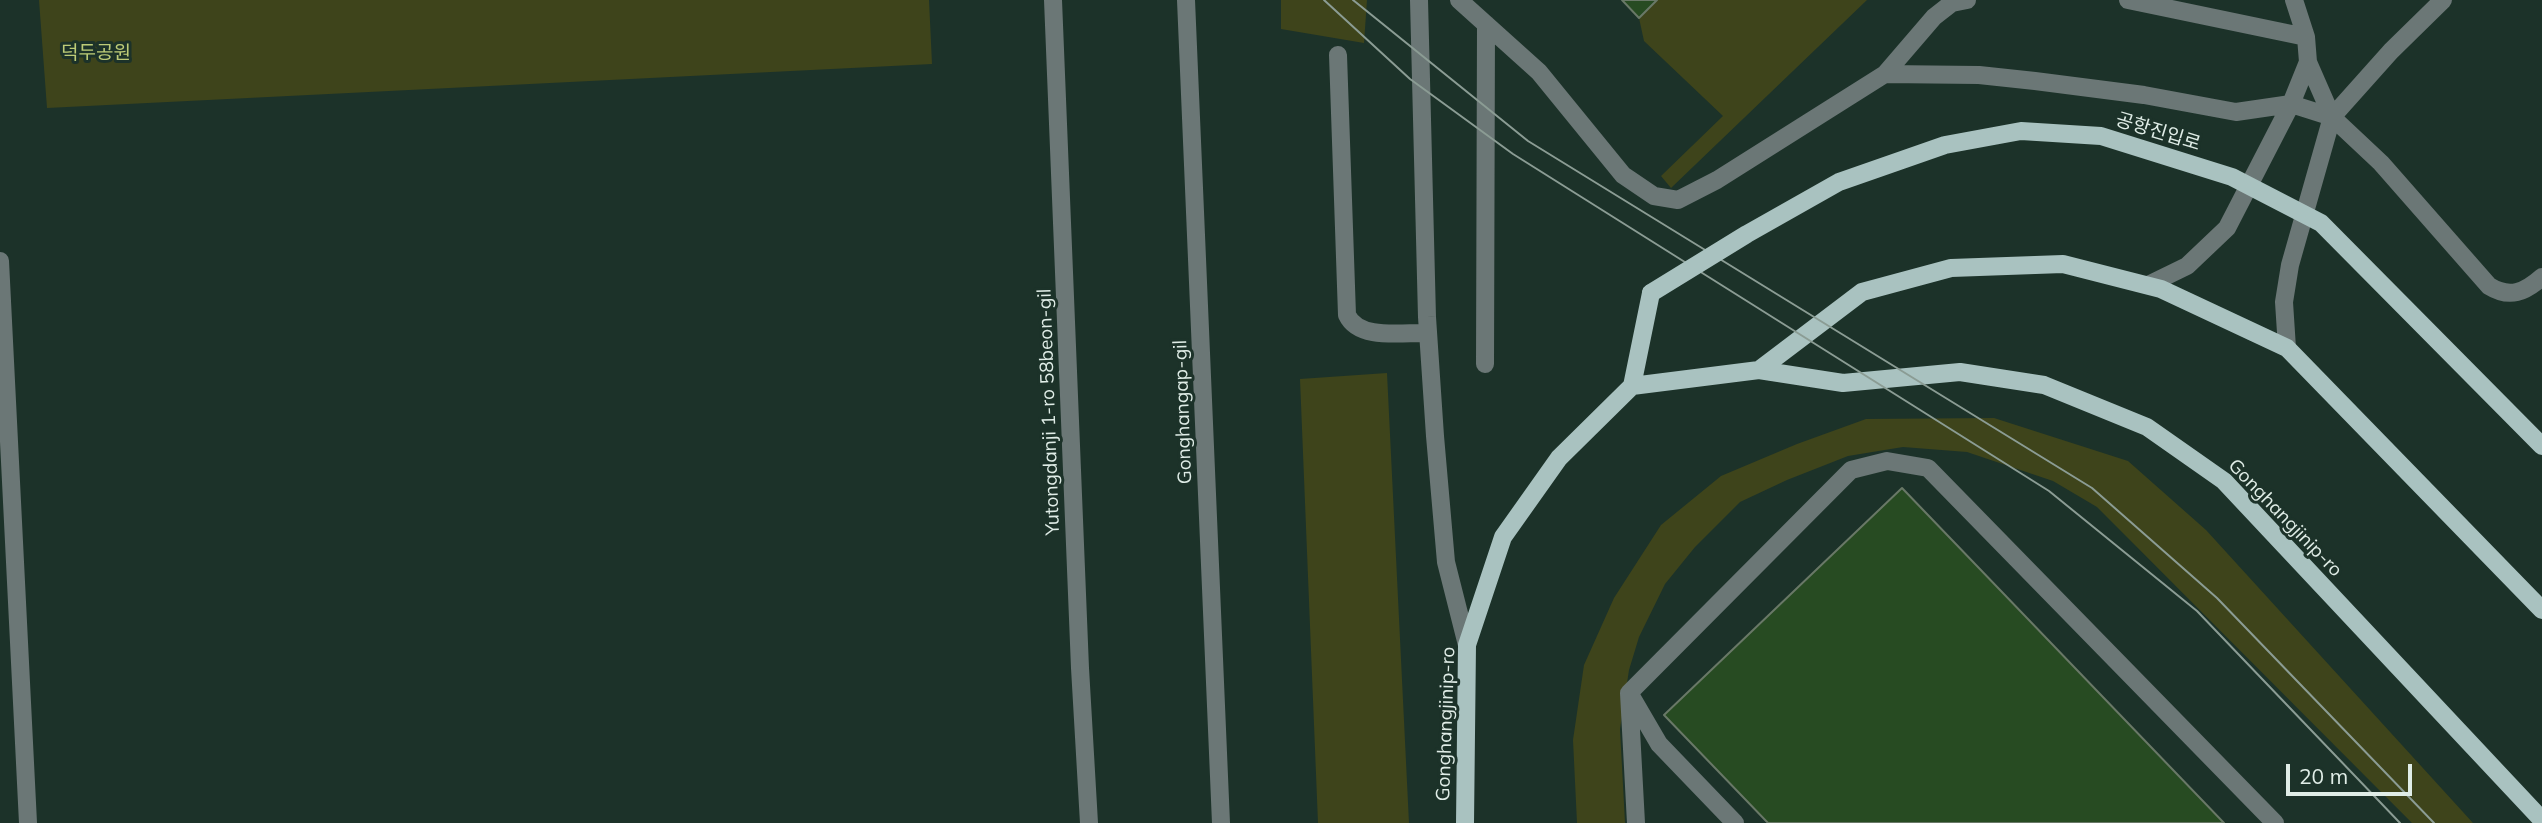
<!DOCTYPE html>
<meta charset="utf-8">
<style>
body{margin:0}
#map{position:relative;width:2542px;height:823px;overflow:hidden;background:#1c3229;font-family:Mulish,sans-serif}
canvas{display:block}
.scale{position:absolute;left:2286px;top:764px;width:126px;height:32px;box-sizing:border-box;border:4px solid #e0ede7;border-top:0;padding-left:9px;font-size:21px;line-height:24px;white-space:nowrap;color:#e0ede7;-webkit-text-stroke:5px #1c3229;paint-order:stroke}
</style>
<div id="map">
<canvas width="2542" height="823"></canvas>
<div class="scale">20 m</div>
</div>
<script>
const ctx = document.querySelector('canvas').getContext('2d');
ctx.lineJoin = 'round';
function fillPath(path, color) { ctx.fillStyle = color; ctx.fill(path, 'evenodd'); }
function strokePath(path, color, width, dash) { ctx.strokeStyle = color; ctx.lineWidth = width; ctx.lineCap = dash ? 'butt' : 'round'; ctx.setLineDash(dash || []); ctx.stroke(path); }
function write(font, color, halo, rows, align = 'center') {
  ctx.font = font + ' Mulish,"Noto Sans KR",sans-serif'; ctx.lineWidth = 6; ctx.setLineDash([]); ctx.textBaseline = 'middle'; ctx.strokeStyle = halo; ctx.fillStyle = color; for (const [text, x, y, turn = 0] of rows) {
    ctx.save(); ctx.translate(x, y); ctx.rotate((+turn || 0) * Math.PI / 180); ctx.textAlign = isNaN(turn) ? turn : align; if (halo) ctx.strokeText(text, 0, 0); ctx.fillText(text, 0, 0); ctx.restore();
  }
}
fillPath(new Path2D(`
 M39,0H929L932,64L47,108Z
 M1281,0H1367L1364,43L1281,29Z
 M1657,0H1867L1671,188L1661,176L1723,116L1644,41L1639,18Z
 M1387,373L1409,823H1318L1300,379Z
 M1994,418L2128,461L2206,530L2473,823H2412L2097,507L2053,481L1967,452L1903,447L1848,456L1787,480L1740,502L1695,547L1665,584L1639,637L1629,670L1620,729L1625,823H1577L1573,740L1584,665L1614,598L1661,525L1721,476L1797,444L1866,419Z`), '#3e441b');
const building = new Path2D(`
 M1622,0H1657L1639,18Z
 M1902,488L2224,823H1768L1664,715Z`);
fillPath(building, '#274b22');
strokePath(building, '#697867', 2);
strokePath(new Path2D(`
 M1053,0L1080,668L1089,823
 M1186,0L1221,823
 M1419,0L1427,317L1435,436L1446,562L1467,645
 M1459,0L1539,72L1623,175L1654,196L1678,200L1717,180L1885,74L1934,17L1952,3L1967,0
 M2128,0L2306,37
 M1338,55L1347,315C1359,341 1404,332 1428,333
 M1885,74L1979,75L2035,81L2144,95L2236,112L2291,104L2332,117L2381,163L2489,286C2510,299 2525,292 2542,277
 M2332,117L2391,51L2443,0
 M0,261L28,823
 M2148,285L2187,266L2227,228L2291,104L2308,62
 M2287,348L2284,302L2290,265L2332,117L2308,62L2306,37L2294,0
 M1485,364L1486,24
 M1631,696L1659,744L1735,823
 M1636,823L1629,693L1851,470L1887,461L1928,468L2275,823`), '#6b7776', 18);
strokePath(new Path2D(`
 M1759,370L1862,292L1951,268L2063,264L2161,289L2287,348L2542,610
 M1632,386L1759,370L1843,383L1960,372L2044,385L2147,427L2224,481L2542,820
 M1465,823L1467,645L1503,537L1559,458L1632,386L1651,293`), '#a9c2c0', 18);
strokePath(new Path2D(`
 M1324,0L1410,79L1513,154L2049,491L2197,611L2400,823
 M1353,0L1528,141L2092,488L2217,598L2434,823`), '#8b9c94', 2);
strokePath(new Path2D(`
 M1651,293L1747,234L1839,182L1945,145L2021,131L2101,136L2232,177L2321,223L2542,446`), '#a9c2c0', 18);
write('19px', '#bdcb77', '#1c3229', [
 ["덕두공원",96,53]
]);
write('19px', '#e0ede7', '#1c3229', [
 ["공항진입로",2158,132,17],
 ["Yutongdanji 1-ro 58beon-gil",1049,412,-92],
 ["Gonghangap-gil",1183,412,-92],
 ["Gonghangjinip-ro",2285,518,46],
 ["Gonghangjinip-ro",1446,724,-88]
]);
</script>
